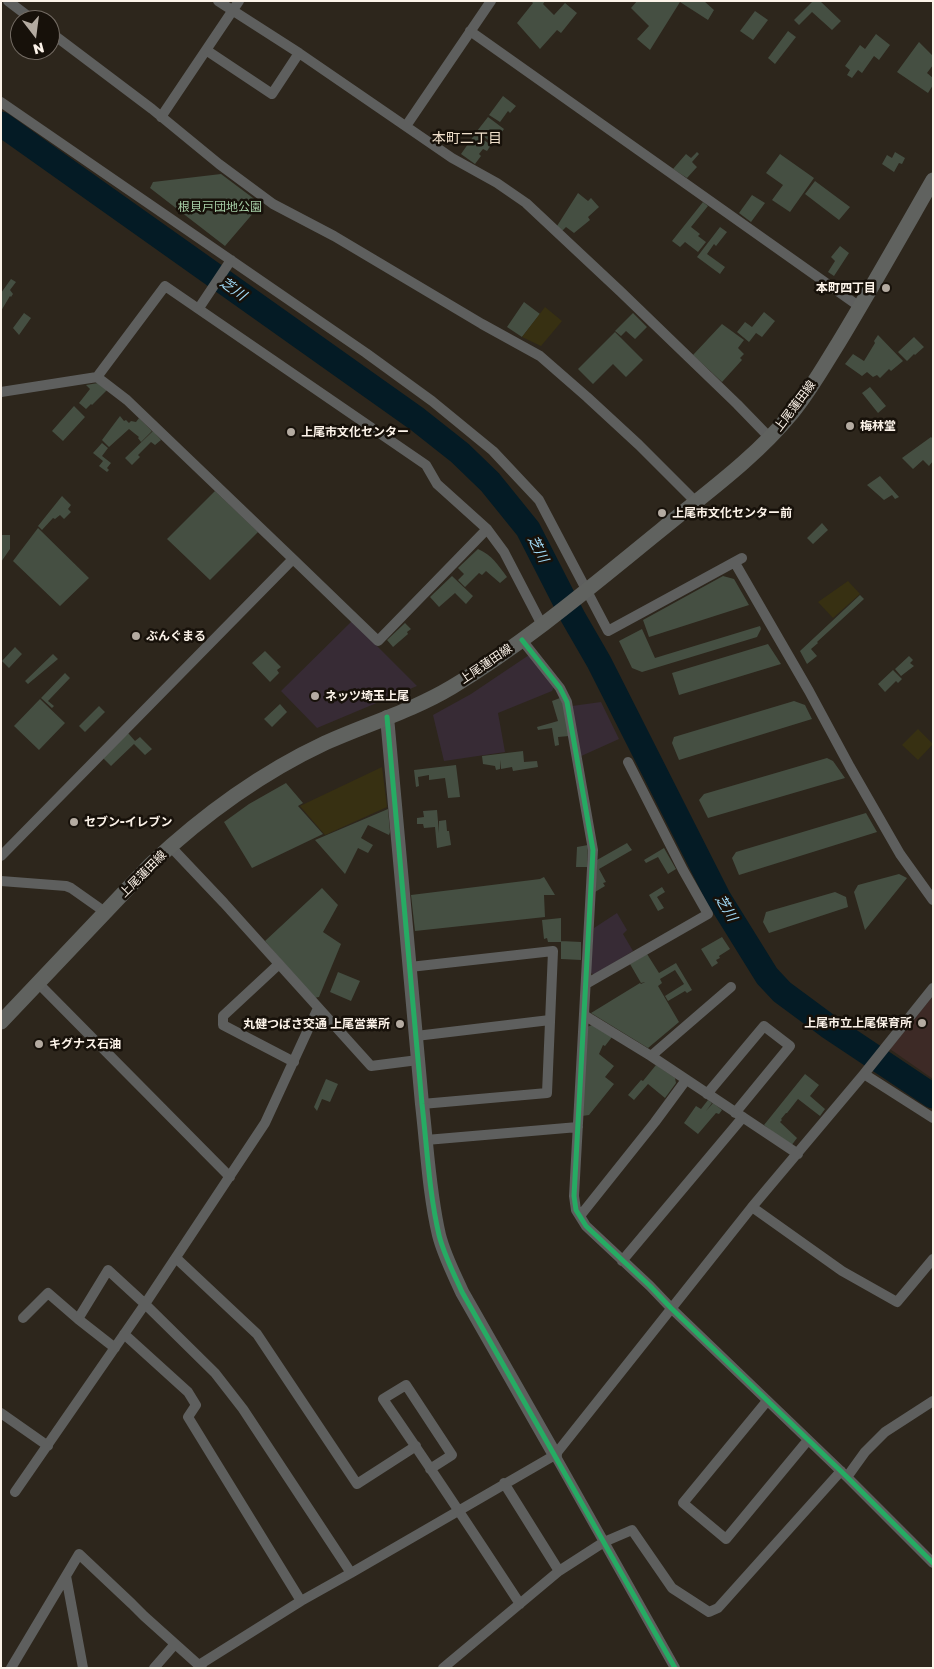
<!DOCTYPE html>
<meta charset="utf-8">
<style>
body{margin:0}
#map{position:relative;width:934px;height:1669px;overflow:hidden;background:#2d261c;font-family:"Golos Text",sans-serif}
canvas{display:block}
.frame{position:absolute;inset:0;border:2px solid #fcf3e9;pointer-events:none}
.north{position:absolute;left:10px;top:10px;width:50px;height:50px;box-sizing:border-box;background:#17110a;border:1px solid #736b63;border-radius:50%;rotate:165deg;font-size:14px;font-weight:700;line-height:20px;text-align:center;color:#fcf3e9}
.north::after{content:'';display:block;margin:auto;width:18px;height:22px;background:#b4aba1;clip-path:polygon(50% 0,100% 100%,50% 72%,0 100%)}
</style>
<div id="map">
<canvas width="934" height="1669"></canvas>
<div class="frame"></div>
<div class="north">N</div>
</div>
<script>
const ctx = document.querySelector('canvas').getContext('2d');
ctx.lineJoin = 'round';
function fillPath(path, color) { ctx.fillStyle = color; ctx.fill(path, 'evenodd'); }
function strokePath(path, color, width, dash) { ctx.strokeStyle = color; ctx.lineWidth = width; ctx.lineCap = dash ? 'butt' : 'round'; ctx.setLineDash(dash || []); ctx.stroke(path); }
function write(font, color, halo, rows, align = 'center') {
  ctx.font = font + ' "Golos Text","Noto Sans JP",sans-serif'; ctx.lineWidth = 5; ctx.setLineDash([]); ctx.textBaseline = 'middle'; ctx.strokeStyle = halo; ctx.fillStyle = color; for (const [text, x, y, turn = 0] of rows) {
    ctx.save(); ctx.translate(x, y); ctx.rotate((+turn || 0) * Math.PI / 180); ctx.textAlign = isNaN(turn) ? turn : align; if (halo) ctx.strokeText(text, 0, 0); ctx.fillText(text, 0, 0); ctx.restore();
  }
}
fillPath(new Path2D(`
 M352,621L417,686L317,728L281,691Z
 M529,655L554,687L552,691L498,713L505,752L444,761L433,715L471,694Z
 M601,702L619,739L579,757L572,706Z
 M617,913L627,930L623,934L633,951L594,975L590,972L594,928Z`), '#372b35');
fillPath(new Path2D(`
 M933,996V1079L890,1049Z`), '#3d2a26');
fillPath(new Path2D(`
 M531,1H545L543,4L554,15L565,3L577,13L561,33L557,30L540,49L517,23L533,3Z
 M637,1H704L714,10L708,20L680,2L650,50L637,39L649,26L631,8Z
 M813,1H820L841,21L832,30L812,12L799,25L794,20Z
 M755,11L768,20L753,40L740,31Z
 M788,31L796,37L775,64L768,58Z
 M876,34L890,45L879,60L874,56L862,73L858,70L852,78L847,75L850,70L845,66L860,45L865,49Z
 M919,42L933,56V65L927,73L933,78V85L928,93L897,72Z
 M503,96L516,106L510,113L508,111L500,122L489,115Z
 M488,117L504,129L493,144L477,131Z
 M475,134L491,145L487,151L483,149L479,154L481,156L475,164L461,154Z
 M697,152L699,154L692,162L697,167L687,178L673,169L686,154L691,158Z
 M895,152L905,158L902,164L899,163L894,172L882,164L887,155L892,158Z
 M780,154L814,178L790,212L772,200L783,185L766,173Z
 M221,174L261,204L225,246L150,188L153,182Z
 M815,181L850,207L839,220L805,194Z
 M578,193L588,201L591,198L599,207L588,217L590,220L574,233L566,227L562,231L557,226Z
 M752,195L765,203L751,222L739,213Z
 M703,202L708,206L691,227L700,234L698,236L706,242L698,252L685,242L680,247L672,241Z
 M720,227L727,232L716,246L714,244L707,254L725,267L720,274L697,257Z
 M840,246L849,253L834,276L828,272L835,261L831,257Z
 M11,279L16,282L10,290L13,294L11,297L10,296L1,311V293Z
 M524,302L540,314L522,337L507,327Z
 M764,312L775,321L762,337L756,333L749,342L737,332L745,322L752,327Z
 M24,313L31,318L19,335L13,328Z
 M633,313L647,327L635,339L626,331L621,336L615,331Z
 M722,324L744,340L738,348L744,354L740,358L742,360L722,382L693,355Z
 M615,332L643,360L626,377L613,364L593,384L578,369Z
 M878,335L903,361L891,371L889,369L880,378L877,375L873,377L867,372L862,376L845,364L853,354L864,361L875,343L874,341Z
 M914,337L924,347L915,355L914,354L907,361L898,352Z
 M98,383L108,389L92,405L91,404L86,409L79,403L90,389L86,385Z
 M870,387L886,406L878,413L862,393Z
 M74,406L85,417L63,441L52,431Z
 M120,416L124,421L126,420L129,423L131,421L136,422L139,418L152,431L141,442L138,438L139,437L129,429L109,447L102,440Z
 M153,431L161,440L155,445L151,442L138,455L140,457L132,465L125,458Z
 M931,437L933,439V461L929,466L923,460L913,469L902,458Z
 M102,443L108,448L102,456L111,463L107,468L109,470L107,472L99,466L103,461L93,453Z
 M880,476L899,497L895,499L892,495L884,500L867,485Z
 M215,491L258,532L210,580L167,539Z
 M62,496L71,505L68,509L71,512L64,519L60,515L55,519L53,518L42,530L38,526Z
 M822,523L828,530L813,544L807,538Z
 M38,528L89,578L60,606L13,561Z
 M1,535H10V549L1,562Z
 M478,549C492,555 498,565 507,577L500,583L486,571L482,575L479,573L465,587L458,580L464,574L458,568Z
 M452,576L473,596L466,604L455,593L439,607L430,597Z
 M723,576L734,579L749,605L649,637L643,620Z
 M860,595L864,599L817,642L818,643L811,649L817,656L807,664L800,651Z
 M405,623L411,629L407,632L408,634L393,647L387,640Z
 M760,626L761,629L757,637L642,672L632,668L619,641L642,629L655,658Z
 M768,644L781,664L679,695L672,673Z
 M15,647L22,654L9,668L2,661Z
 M265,651L281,667L277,670L279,673L270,682L252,663Z
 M53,654L58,659L28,684L25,681Z
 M909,656L913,660L910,663L914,666L901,676L895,669Z
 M893,670L902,679L898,683L896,681L885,692L878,684Z
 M65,673L70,678L48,701L54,706L52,708L41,698Z
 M560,698L564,706L569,736L558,737L559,745L555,746L552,728L538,730L537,727L558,721L552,701Z
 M40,699L65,723L39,750L14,726Z
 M794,701L805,705L812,719L679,760L672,743L674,737Z
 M280,704L287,712L272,727L264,719Z
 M99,706L105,712L85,732L79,726Z
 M128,733L135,741L140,737L152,749L145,755L134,744L111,766L103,758Z
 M523,751L524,762L537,761L538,767L513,771L512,767L501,769L500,760V769L496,770L495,766L483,764L482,756Z
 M827,758L833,761L845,778L708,818L699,800L704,794Z
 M456,765L460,797L448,798L445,778L429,780V775L418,777L419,786L416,787L414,770Z
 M286,783L303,803L298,806L323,834L252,868L224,822L249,804Z
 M388,809L390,832L389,835L368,825L361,838L373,845L368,853L358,848L345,874L315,840Z
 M437,810L439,833V821L446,820L447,831H449L451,845L437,848L435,827L424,828L423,824H417V818L424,817L423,811Z
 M866,813L877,832L739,875L732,858L736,852Z
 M627,843L632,850L599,869L606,882L603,883L605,886L595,892L597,860Z
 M588,845L587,867H576L577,847Z
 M664,848L676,869L668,874L658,857L646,863L644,860Z
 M899,874L907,878L865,930L854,892L858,885Z
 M544,877L555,895H544L545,917L415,931L411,895L540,879Z
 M662,887L665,892L657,897L664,908L658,911L649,895Z
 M322,888L338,905L323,932L341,944L319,997L314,998L265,941Z
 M835,892L846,897L848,907L769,933L763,922L766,912Z
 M561,918V942H548L547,938L544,939L542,920Z
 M722,937L730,949L719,956L720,958L716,960L718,963L712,967L701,949Z
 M561,941L581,942V960L561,959Z
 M647,954L659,973L676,963L692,990L687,993L685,991L668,1001L665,996L684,984L675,970L660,979L662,983L658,986L679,1022L648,1048L591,1013L640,983L641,984L645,982L641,983L630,964Z
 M338,972L360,981L351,1001L330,992Z
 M592,1025L612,1037L605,1046L603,1045L599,1054L614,1066L605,1077L614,1084L589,1115L582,1116L587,1027Z
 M656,1065L675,1078L676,1083L665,1098L648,1084L634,1100L628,1095L641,1080L643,1081Z
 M805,1074L819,1085L810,1096L825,1109L820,1116L798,1099L787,1113H786L781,1119L782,1120L780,1122L797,1138L791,1146L764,1125Z
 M326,1079L338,1084L330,1102L322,1099L317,1111L314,1107Z
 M708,1100L712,1103L706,1111L713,1103L722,1110L719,1114L716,1113L698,1134L684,1123L696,1106L701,1109Z`), '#454f42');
fillPath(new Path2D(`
 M545,307L562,321L541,346L522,337Z
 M848,581L860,594L833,618L818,602Z
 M918,729L933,744L918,760L902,745Z
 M382,767L387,807L325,835L300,806Z`), '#373012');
strokePath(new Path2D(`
 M1,124L417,419L460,453L490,482L528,529L573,617L599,662L718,897L767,976L782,992L828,1026L933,1096`), '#041b25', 25);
strokePath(new Path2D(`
 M8,1L33,20
 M218,1L299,53L452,158L497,183L526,203L621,292L737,404L770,438
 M470,31L860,307
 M50,32L152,109L219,164L273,204L334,236L482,324L540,356L587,397L639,445L695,501
 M206,50L272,94L299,53
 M1,102L366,353L432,401L493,451L539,500L608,631L742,558
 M161,117L239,1
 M406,126L491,1
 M199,308L231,260
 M1,392L97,377L165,286L426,465L437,484L487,529L504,552L542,625
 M293,559L378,641L487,529
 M735,563L809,691L850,767L900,854L933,900
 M522,640L560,688L567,702L593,850L574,1196L576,1210L586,1226L650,1286L671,1308L847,1477L933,1563
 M170,846L224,903L371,1066L418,1060
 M1,856L293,559L127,400L97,377
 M1,881L66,886L71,888L105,912
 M279,964L223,1016V1025L294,1062
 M410,967L553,951L547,1093L422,1104
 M38,983L230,1177
 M586,984L708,914L683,870L628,762
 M584,1015L651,1056L798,1154
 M416,1036L550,1020
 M651,1056L731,987
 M864,1074L933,1118
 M707,1094L764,1026L790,1046L735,1113
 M426,1140L578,1127
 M752,1207L842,1271L897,1302L933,1259
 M580,1216L655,1122L686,1080
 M176,1258L257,1334L357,1484L416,1446
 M622,1261L743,1117
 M23,1318L48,1293L78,1319L115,1348
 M78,1319L108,1270L145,1304L215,1373L243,1409L351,1573L301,1601L199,1665
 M124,1334L188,1392L196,1405L188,1417L301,1601
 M767,1401L683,1503L726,1539L808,1440
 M1,1413L48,1446
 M555,1455L675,1668
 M430,1469L452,1455L406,1385L383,1399C430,1467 475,1535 520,1604
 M847,1477L865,1452L885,1432L933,1401
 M504,1483L559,1571
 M15,1492L145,1304L265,1123L318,1008
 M351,1573L555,1455L752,1207L864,1074L933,988
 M66,1576L83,1668
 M11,1668L79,1554L132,1604L144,1616L202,1668
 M154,1668L175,1644
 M443,1668L559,1571L604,1542L632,1530L672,1588L709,1612L718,1608L841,1471`), '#5e5f5e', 10);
strokePath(new Path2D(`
 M387,717L422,1104C427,1147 429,1192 439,1235C444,1255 454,1274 462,1292L555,1455`), '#5e5f5e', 14);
strokePath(new Path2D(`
 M1,1022L150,865C201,817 261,773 325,743C367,724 412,711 452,687C526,642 593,585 661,530C706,493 754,459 792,413C810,391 824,366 839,342C871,289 902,234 933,180`), '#60625f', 15);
strokePath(new Path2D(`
 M522,640L560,688L567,702L593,850L574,1196L576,1210L586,1226L650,1286L671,1308L847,1477L933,1563
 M387,717L422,1104C427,1147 429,1192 439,1235C444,1255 454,1274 462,1292L675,1668`), '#26ab63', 5);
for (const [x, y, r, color] of [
 [886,288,5,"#b4aba1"],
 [850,426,5,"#b4aba1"],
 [291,432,5,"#b4aba1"],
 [662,513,5,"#b4aba1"],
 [136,636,5,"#b4aba1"],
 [315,696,5,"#b4aba1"],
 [74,822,5,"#b4aba1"],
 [922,1023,5,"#b4aba1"],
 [400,1024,5,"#b4aba1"],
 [39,1044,5,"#b4aba1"]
]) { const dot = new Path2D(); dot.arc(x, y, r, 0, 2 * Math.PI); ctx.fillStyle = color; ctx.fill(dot); strokePath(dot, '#17110a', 2); }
write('12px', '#a6cea6', '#17110a', [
 ["根貝戸団地公園",220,207]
]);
write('bold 12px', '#fcf3e9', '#17110a', [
 ["本町四丁目",876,288,"right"],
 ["梅林堂",860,426],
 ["上尾市文化センター",301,432],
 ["上尾市文化センター前",672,513],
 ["ぶんぐまる",146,636],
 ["ネッツ埼玉上尾",325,696],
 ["セブン-イレブン",84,822],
 ["上尾市立上尾保育所",912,1023,"right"],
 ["丸健つばさ交通 上尾営業所",390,1024,"right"],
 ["キグナス石油",49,1044]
], 'left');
write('12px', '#fcf3e9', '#17110a', [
 ["上尾蓮田線",795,406,-53],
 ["上尾蓮田線",486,664,-34],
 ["上尾蓮田線",143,874,-45]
]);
write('14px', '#f0e0cb', '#17110a', [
 ["本町二丁目",467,139]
]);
write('italic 14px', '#a1daf7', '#17110a', [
 ["芝川",233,289,35],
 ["芝川",538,549,63],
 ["芝川",726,908,59]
]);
</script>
